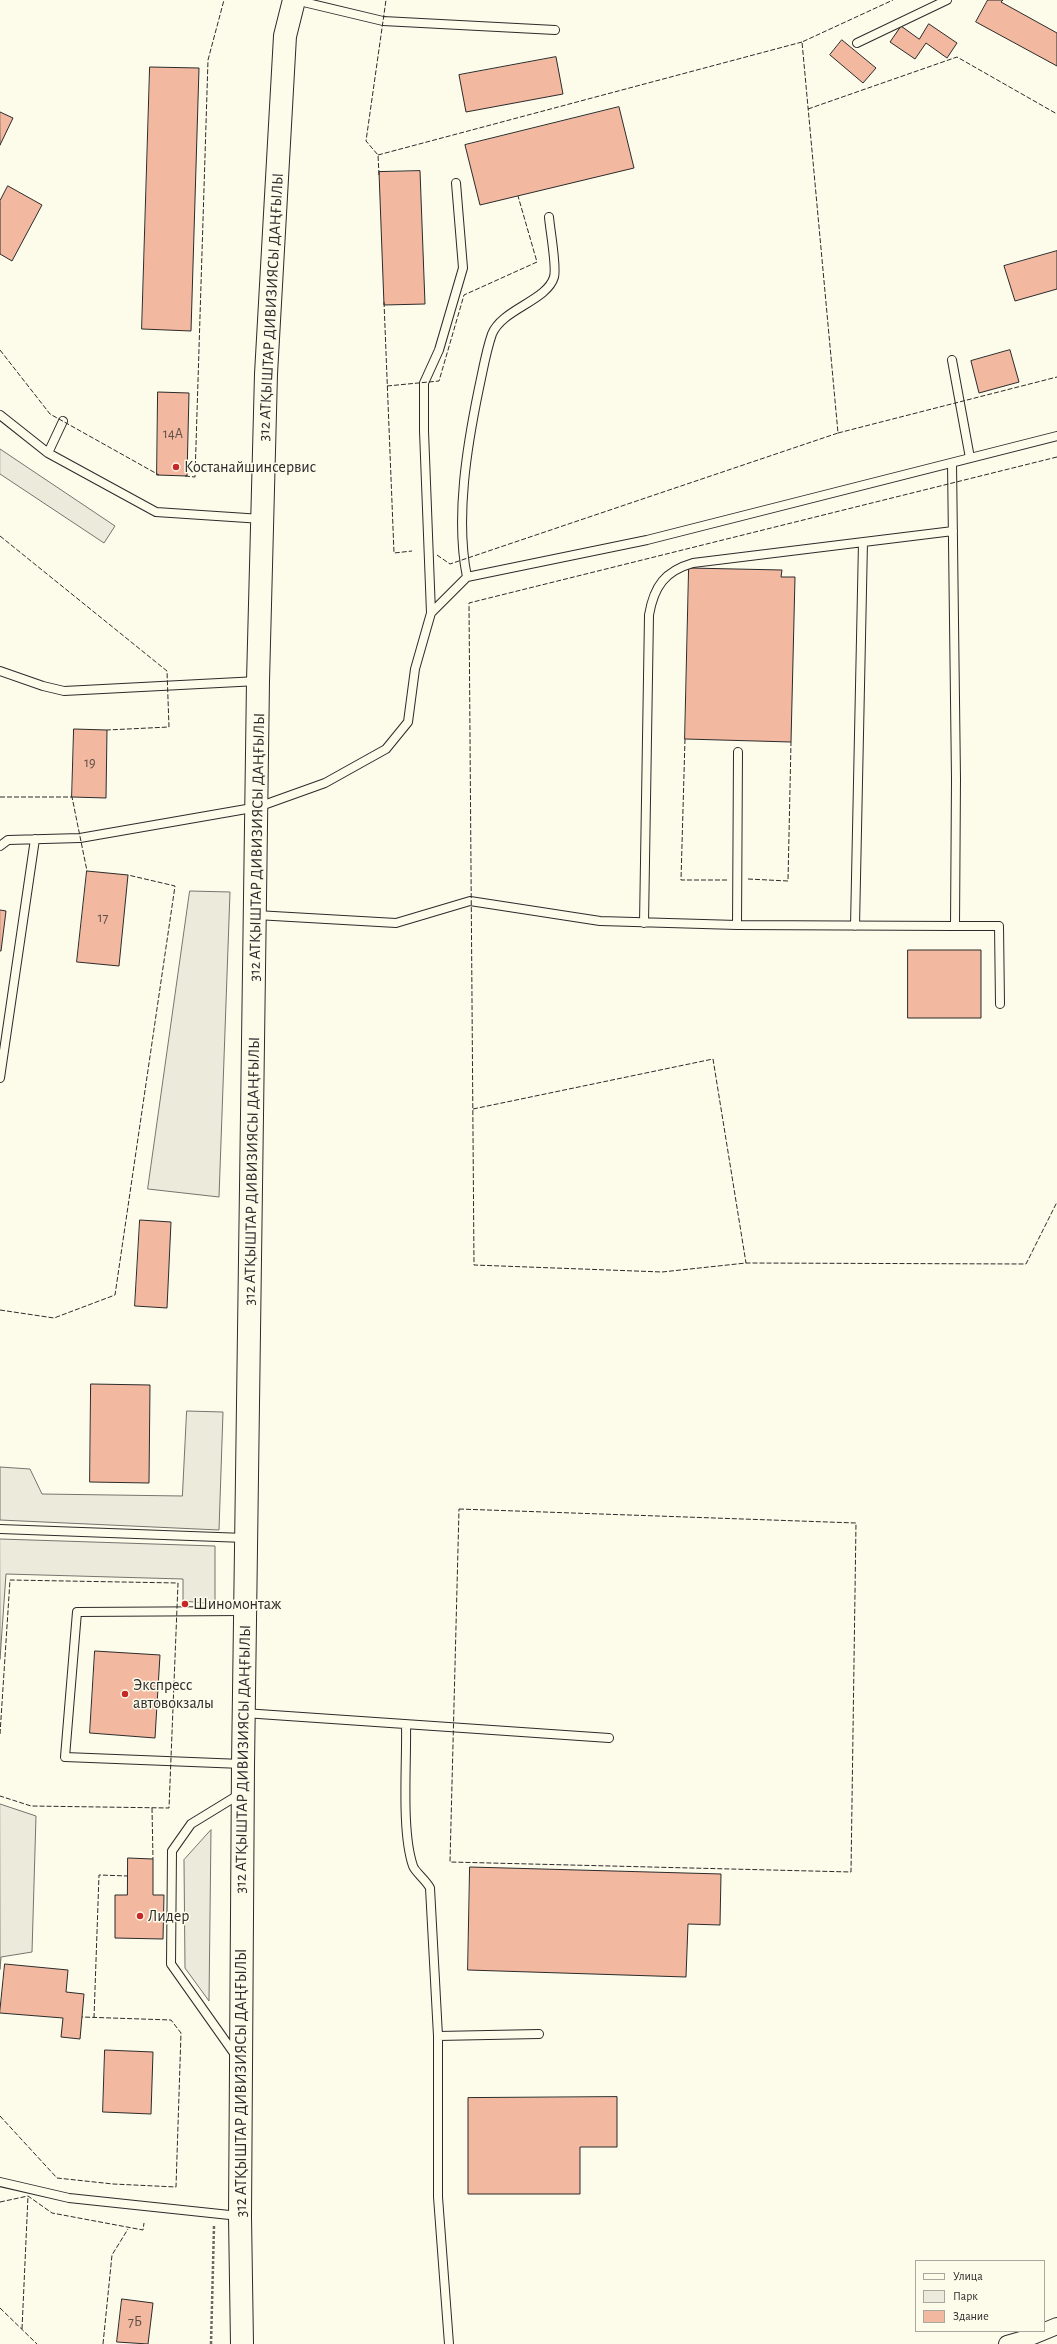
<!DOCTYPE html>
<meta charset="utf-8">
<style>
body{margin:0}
#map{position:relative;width:1057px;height:2344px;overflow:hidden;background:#fdfbea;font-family:"Alegreya Sans",sans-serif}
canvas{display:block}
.legend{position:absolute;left:915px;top:2260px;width:130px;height:72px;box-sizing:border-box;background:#fdfbea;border:1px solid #a9a89e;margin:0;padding:5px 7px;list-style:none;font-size:12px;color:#2b2b2b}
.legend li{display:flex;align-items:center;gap:8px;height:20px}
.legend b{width:20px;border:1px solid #a9a89e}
</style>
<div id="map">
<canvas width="1057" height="2344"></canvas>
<ul class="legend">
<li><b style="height:5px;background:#fdfbea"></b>Улица</li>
<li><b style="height:11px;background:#ecebdb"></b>Парк</li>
<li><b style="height:11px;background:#f2b8a0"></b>Здание</li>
</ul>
</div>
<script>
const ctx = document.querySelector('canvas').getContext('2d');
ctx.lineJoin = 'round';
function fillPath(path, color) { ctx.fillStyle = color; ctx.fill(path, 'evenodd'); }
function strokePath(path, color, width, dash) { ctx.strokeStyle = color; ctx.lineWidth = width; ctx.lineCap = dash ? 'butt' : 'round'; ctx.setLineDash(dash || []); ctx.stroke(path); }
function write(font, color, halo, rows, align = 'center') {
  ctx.font = font + ' "Alegreya Sans",sans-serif'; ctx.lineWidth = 3; ctx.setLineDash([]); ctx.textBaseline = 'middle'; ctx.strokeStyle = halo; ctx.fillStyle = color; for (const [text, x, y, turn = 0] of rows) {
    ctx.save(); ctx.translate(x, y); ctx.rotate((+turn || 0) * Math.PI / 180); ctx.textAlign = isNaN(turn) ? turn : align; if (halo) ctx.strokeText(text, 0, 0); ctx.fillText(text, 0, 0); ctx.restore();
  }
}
const green = new Path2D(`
 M0,449L115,526L104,543L0,474Z
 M190,891L230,892L219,1197L148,1189Z
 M187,1411L223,1412L219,1530L0,1520V1467L30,1469L42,1494L182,1496Z
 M0,1539L215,1546V1604L183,1601V1579L6,1574L0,1659Z
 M0,1804L36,1816L32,1952L1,1957L0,1969Z
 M211,1830L209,2001L185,1968L184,1860Z`);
fillPath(green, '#ecebdb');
strokePath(green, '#74746e', 1);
const building = new Path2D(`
 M988,0H1003L1001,2L1057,33V66L976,22Z
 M929,24L957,43L947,58L926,43L915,59L890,42L901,26L919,39Z
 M842,40L876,68L863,83L830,55Z
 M556,57L563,94L466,112L459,75Z
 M150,67L199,68L191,331L142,329Z
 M619,107L634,168L480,205L465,145Z
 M0,112L13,118L0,145Z
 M420,171L425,304L384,305L379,172Z
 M8,186L42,205L12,261L0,254V201Z
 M1057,251V289L1015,301L1004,266Z
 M1010,350L1019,382L979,393L971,361Z
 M158,392L189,393L187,476L157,475Z
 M689,568L782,570L781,577H795L791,742L685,739Z
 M74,729L107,730L106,798L72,797Z
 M87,871L128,875L119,966L77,962Z
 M0,910L6,911L1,951H0Z
 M908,950H981V1018H908Z
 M140,1220L171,1222L167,1308L135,1306Z
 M91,1384L150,1385L149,1483L90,1482Z
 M95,1651L160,1655L155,1738L90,1733Z
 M128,1858L153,1859V1895H164L163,1939L115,1938V1895H127Z
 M470,1867L721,1874L720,1925L688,1924L686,1977L468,1970Z
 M5,1964L68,1970L66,1992L84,1994L80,2039L61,2037L63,2018L0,2013Z
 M105,2050L153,2052L151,2114L103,2112Z
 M617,2097V2147H580V2194H468V2098Z
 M122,2299L153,2303L148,2344L117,2342Z`);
fillPath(building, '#f2b8a0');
strokePath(building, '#2b2b2b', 1);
const service = new Path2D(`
 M295,0L383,21L555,30
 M857,43L947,0
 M952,360L970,458
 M0,415L48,453L156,512L262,519
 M48,453L63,421
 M467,577C455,518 467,446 479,388C483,370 486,351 492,334C502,309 547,301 554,277C557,267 550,230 549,217
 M431,613L424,431V383L439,350L463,268L456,183
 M0,671L43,686L64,691L258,681
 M0,846L8,840L80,838L258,807L325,783L386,749L408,722L415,669L431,613L467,577L647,540L1057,436
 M256,915L396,923L470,901L600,921L737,925L955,926L956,779L952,463
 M644,923L649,615C654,586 665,571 693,563L953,531
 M737,925L738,752
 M855,926L863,542
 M955,926H999L1000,1004
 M0,1078L35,839
 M0,1529L245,1538
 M244,1713L609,1738
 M406,1725C407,1763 401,1831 413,1866C415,1872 426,1880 430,1888L438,2036V2197L449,2344
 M242,1764L65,1757L77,1612L244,1611
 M438,2036L539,2034
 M236,2056L171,1964L172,1851L191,1824L240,1794
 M0,2182L69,2198L239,2216`);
const minor = new Path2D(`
 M1007,2344L1028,2338L1057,2326`);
const trunk = new Path2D(`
 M242,2344L240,2217L243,1764L258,681L266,374L285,36L294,0`);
strokePath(service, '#2b2b2b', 10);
strokePath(minor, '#2b2b2b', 18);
strokePath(trunk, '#2b2b2b', 24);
strokePath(new Path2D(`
 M211,2344L214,2226`), '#6a6964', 2.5, [3, 2]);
strokePath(service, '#fdfbea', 8);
strokePath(minor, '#fdfbea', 16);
strokePath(trunk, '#fdfbea', 22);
strokePath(new Path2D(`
 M808,109L957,57L1057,114
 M378,155L802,42
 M379,175L378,155L366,141L386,0
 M384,302L394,553L412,551
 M0,350L50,414L159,475
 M387,386L439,381L464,295L537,262L518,196
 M838,433L1057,377
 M1057,457L469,603L474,1265L662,1272L746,1263L1026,1264L1057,1202
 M185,476L195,477L208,60L224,0
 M0,536L167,671L169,727L107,730
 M437,555L450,564L838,433L802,42L893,0
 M685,739L681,880H727
 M0,797H72L87,871
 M748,879L788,881L791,742
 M473,1109L713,1059L746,1263
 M0,1310L54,1318L115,1295L175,886L128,875
 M459,1509L856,1523L851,1872L450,1862Z
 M0,1734L10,1580L178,1583L169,1808L31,1806L0,1796
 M152,1808L153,1859
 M94,2018L99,1875L128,1876
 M0,2116L57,2178L113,2184L176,2187L181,2033L171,2020L82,2017
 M0,2202L28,2196L52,2213L143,2230L144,2223
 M0,2308L37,2344
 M22,2329L28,2196
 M103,2344L112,2255L128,2229`), '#2b2b2b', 1, [5, 2]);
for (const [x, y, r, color] of [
 [176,467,4,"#c62828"],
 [185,1604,4,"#c62828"],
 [125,1694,4,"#c62828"],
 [140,1916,4,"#c62828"]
]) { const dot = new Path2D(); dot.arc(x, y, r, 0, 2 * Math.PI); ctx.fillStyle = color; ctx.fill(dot); strokePath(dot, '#fdfbea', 1.5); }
write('14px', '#5d4e48', null, [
 ["14А",173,434],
 ["19",90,763],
 ["17",103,918],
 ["7Б",135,2322]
]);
write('16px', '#2b2b2b', '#fdfbea', [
 ["312 АТҚЫШТАР ДИВИЗИЯСЫ ДАҢҒЫЛЫ",271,307,-87],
 ["312 АТҚЫШТАР ДИВИЗИЯСЫ ДАҢҒЫЛЫ",257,847,-89],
 ["312 АТҚЫШТАР ДИВИЗИЯСЫ ДАҢҒЫЛЫ",252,1171,-89],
 ["312 АТҚЫШТАР ДИВИЗИЯСЫ ДАҢҒЫЛЫ",243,1759,-89],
 ["312 АТҚЫШТАР ДИВИЗИЯСЫ ДАҢҒЫЛЫ",241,2083,-90]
]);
write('16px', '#2b2b2b', '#fdfbea', [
 ["Костанайшинсервис",184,467],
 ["Шиномонтаж",193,1604],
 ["Экспресс",133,1685],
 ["автовокзалы",133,1703],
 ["Лидер",148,1916]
], 'left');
</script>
